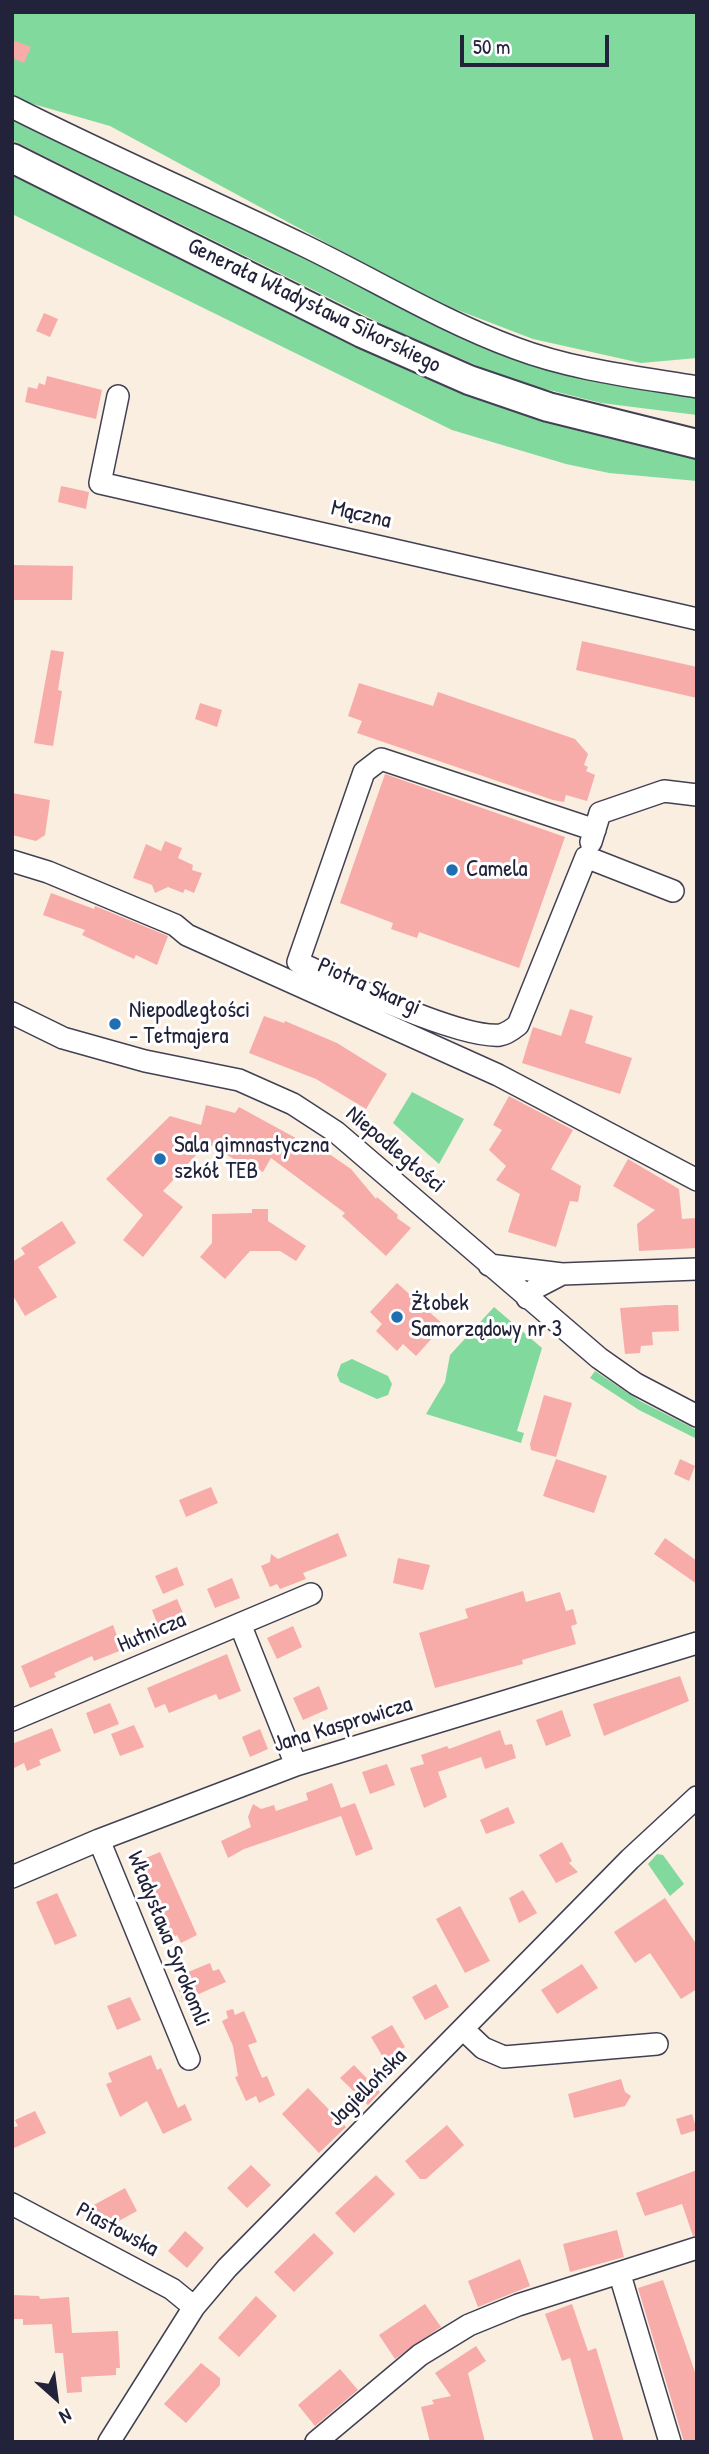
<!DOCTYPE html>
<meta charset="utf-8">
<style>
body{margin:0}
#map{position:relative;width:709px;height:2454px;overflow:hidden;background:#f9eedf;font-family:"Patrick Hand",sans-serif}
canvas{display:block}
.frame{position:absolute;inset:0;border:14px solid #22223b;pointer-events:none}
.north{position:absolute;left:21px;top:2363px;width:70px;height:70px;-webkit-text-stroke:5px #fff;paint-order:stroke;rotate:152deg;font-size:19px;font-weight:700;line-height:28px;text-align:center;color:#22223b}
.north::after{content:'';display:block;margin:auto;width:24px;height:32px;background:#22223b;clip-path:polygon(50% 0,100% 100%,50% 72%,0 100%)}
.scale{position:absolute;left:460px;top:35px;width:149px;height:32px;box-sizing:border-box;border:4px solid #22223b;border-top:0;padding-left:9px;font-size:21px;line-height:24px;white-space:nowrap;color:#22223b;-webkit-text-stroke:5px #fff;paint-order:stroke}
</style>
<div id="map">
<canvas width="709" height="2454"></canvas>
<div class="frame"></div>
<div class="north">N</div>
<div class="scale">50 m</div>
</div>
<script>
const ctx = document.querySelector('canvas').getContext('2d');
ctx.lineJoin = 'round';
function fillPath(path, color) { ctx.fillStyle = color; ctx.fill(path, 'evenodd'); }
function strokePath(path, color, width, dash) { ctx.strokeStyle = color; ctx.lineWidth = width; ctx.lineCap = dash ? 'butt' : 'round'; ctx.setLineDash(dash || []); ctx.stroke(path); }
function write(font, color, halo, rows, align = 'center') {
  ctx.font = font + ' "Patrick Hand",sans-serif'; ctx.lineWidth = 6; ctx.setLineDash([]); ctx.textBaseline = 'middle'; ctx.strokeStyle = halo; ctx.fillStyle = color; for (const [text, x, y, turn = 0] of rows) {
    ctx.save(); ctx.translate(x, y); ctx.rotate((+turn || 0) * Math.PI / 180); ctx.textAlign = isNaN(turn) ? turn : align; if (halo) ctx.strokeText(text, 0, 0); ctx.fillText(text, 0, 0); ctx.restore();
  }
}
fillPath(new Path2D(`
 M12,12H697V358L641,363L533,339L434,301L110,126L12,98Z
 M12,110L483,340L697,388V415L601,403L533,386L485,369L392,329L12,140Z
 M12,172L385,357L462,392L552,421L697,449V481L609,473L566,464L452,430L12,214Z
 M412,1092L464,1119L439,1164L393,1123Z
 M494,1307L542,1348L517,1431L524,1433L521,1443L426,1414L445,1382L450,1355Z
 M352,1359L388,1376L392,1384L388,1395L377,1399L340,1382L337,1375L341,1364Z
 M595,1371L640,1401L697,1430V1439L639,1410L590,1378Z
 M657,1854L663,1855L684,1884L670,1896L648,1864Z`), '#82d99d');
fillPath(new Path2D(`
 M12,40L31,47L24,63L12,58Z
 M44,313L58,319L50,337L36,331Z
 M47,376L102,390L96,419L25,402L28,387L37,389L39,383L45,385Z
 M61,486L89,492L86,509L58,502Z
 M12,565L73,566L72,600H12Z
 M582,641L697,667V698L576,670Z
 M51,650L64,652L58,690L62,691L53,746L34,743Z
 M359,683L433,706L438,692L575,739L588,754L584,765L588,767L586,771L595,775L587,801L566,795L564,802L553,800L357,733L362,721L348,716Z
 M200,703L222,710L217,727L195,719Z
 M385,774L565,837L519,968L419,932L417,938L391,929L393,923L340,903Z
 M12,793L50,800L45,835L36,841L12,835Z
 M165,841L182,848L178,858L193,865L192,870L202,873L194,893L185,889L183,893L168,887L155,893L152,885L133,878L146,844L161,851Z
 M51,893L94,909L95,906L168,936L157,965L136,955L134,959L82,935L85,930L43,915Z
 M570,1009L593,1016L585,1043L632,1058L620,1094L522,1063L533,1027L561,1036Z
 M264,1016L284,1023L285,1021L337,1043L387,1074L366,1109L316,1079L249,1053Z
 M509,1096L573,1130L551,1169L581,1186L578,1202L570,1201L556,1247L508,1232L520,1194L496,1180L506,1166L489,1150L502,1130L493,1125Z
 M206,1105L235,1113L239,1107L303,1142L306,1138L351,1169L376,1199L377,1197L398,1215L397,1218L411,1228L386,1256L342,1216L345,1213L271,1158L263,1172L244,1161L242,1164L207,1143L163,1191L183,1207L143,1257L123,1240L143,1215L106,1179L170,1116L201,1125Z
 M628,1159L679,1189L682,1219L697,1218V1248L639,1251L637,1224L655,1210L613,1186Z
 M252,1209H268V1221L306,1246L296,1261L280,1251H250L225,1279L200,1257L212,1243V1214L252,1213Z
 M62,1221L76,1243L38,1267L57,1297L25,1316L12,1294V1262L25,1254L21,1248Z
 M397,1283L444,1325L416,1356L403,1344L397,1351L376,1331L382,1324L370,1312Z
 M667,1305H678L679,1331L652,1332L653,1345L641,1346L640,1353L625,1354L620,1308Z
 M544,1395L572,1403L556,1457L531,1450L530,1444Z
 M556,1459L607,1476L594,1513L543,1496Z
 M680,1459L695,1466L689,1481L674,1474Z
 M211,1487L218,1503L186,1517L179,1500Z
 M338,1533L347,1556L303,1573L306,1579L280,1589L277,1584L270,1587L261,1566L270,1562L271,1554L278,1559Z
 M665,1538L697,1561V1584L654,1554Z
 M398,1558L430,1565L423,1590L393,1583Z
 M177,1567L184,1585L163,1594L155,1576Z
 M232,1578L240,1598L215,1608L207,1589Z
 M523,1591L526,1602L560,1592L566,1611L573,1609L577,1624L571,1626L576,1644L522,1660L523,1664L435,1688L419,1633L468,1618L465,1609Z
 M177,1599L186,1620L160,1631L152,1610Z
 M113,1625L122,1650L94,1661L92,1656L54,1673L56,1677L30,1688L21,1666Z
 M293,1626L302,1647L277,1659L267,1638Z
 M227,1654L241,1691L219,1700L216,1694L169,1713L165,1704L155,1708L147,1688Z
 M680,1676L689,1701L604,1736L593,1704Z
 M319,1686L328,1709L303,1720L293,1698Z
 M110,1703L119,1724L94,1734L86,1713Z
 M562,1710L571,1736L546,1746L536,1720Z
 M134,1725L144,1747L120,1756L111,1734Z
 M52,1728L61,1751L39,1760L41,1765L27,1771L24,1763L12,1769V1744Z
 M260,1729L268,1749L250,1757L242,1737Z
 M500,1730L505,1745L512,1744L516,1758L485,1769L481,1757L438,1772L447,1797L424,1808L410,1768L424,1764L421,1755L447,1746L449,1749Z
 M387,1764L395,1785L370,1794L362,1772Z
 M332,1783L341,1808L355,1803L373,1849L356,1856L341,1816L244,1849L228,1858L221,1841L251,1827L248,1817L253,1804L261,1809L274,1805L276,1811L308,1800L306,1793Z
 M508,1807L515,1823L486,1834L480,1820Z
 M562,1842L572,1861L569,1863L578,1872L556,1883L539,1855Z
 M160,1852L197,1935L181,1943L177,1935L173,1938L141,1860Z
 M523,1890L537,1913L519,1923L509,1898Z
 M57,1893L77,1936L55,1945L36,1902Z
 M665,1898L697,1945V1989L681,1999L650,1953L635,1963L614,1932Z
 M460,1906L490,1961L465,1973L436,1919Z
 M210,1963L213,1971L219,1969L226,1982L183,2001L178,1988L192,1981L188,1972Z
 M582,1964L598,1988L557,2014L541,1990Z
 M436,1984L449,2007L425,2020L412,1997Z
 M130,1997L141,2020L117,2030L107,2006Z
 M233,2009L235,2015L244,2011L257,2042L248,2045L262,2078L267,2076L275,2095L259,2103L256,2096L246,2101L235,2077L238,2076L233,2046L222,2021L228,2018L226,2011Z
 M392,2025L405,2047L384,2059L371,2037Z
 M151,2055L157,2070L161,2068L178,2108L185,2104L192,2120L163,2134L147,2101L120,2117L106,2084L112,2082L108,2073Z
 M354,2065L380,2092L368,2105L340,2078Z
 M621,2079L625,2092L631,2096L625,2106L574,2118L568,2094Z
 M308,2088L346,2127L319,2153L282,2114Z
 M35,2111L46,2133L12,2149V2128L18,2126L15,2120Z
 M692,2114L697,2130L681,2135L676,2119Z
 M447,2125L464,2145L426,2179H420L405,2161Z
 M251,2165L271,2185L247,2208L227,2188Z
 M697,2170V2235L693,2236L682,2204L645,2216L636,2193Z
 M376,2175L395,2194L354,2233L335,2213Z
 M125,2188L137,2211L104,2229L92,2206Z
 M617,2230L624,2257L570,2272L563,2244Z
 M185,2231L204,2248L187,2268L168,2251Z
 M314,2233L334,2253L294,2292L274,2272Z
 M520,2259L530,2286L478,2307L468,2281Z
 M663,2280L697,2378V2442H684L638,2288Z
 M12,2295L39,2296L40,2299L69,2297L72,2333L118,2331L120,2368H116V2375L81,2377L82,2392L67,2393L63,2353H55L52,2324L23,2325V2319H12Z
 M256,2296L277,2316L239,2357L218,2338Z
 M425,2304L441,2327L395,2359L379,2335Z
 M572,2304L588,2351L596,2348L624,2442H594L570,2358L562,2361L545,2314Z
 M476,2346L486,2361L468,2373L485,2442H430L421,2407L434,2404L432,2400L451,2396L435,2373Z
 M201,2363L220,2378V2385L186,2423L164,2404Z
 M340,2369L358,2390L315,2426L298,2405Z`), '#f7acaa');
const minor = new Path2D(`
 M12,107C109,156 208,199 305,246C375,280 442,321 515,348C573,370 636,377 697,387
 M118,396L100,483L697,619
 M595,830L381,759L364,772L298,962C338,981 460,1039 500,1035C506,1034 513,1029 518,1025L586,857L673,891
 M591,842L600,813L664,791L697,795
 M12,861L48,872L175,925L187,935L498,1075L697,1180
 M12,1013L63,1038L145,1061L239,1080L293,1104L336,1132L599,1358L636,1384L697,1416
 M489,1265L562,1274
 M527,1298L537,1287L562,1274L697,1269
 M240,1624L296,1765
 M12,1720L311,1594
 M99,1840L189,2059
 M12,1877L99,1840L296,1765L697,1643
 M463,2029L483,2048L504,2057L657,2044
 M12,2204L172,2289L194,2307
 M620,2275L670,2442
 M109,2442L194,2307L227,2268L630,1859L697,1797
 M316,2442L420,2355L469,2325L518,2305L697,2248`);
const major = new Path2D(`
 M12,158L362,333L469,380L548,407L697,444`);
strokePath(minor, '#424154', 24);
strokePath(major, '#424154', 32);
strokePath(minor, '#fff', 21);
strokePath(major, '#fff', 28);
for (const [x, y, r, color] of [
 [452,870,7,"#1f6fb2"],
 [115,1024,7,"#1f6fb2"],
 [160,1159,7,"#1f6fb2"],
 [397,1317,7,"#1f6fb2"]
]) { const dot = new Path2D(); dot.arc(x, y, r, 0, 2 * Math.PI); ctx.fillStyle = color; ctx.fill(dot); strokePath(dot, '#fff', 2.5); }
write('23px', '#22223b', '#fff', [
 ["Generała Władysława Sikorskiego",314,306,26],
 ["Mączna",361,515,13],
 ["Piotra Skargi",369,987,24],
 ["Niepodległości",395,1150,40],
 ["Hutnicza",152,1633,-23],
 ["Jana Kasprowicza",343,1725,-17],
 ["Władysława Syrokomli",168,1939,68],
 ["Jagiellońska",368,2088,-45],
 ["Piastowska",117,2230,28]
]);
write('23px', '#22223b', '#fff', [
 ["Camela",466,870],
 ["Niepodległości",129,1011],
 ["- Tetmajera",129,1037],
 ["Sala gimnastyczna",174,1146],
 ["szkół TEB",174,1172],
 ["Żłobek",411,1304],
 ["Samorządowy nr 3",411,1330]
], 'left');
</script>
